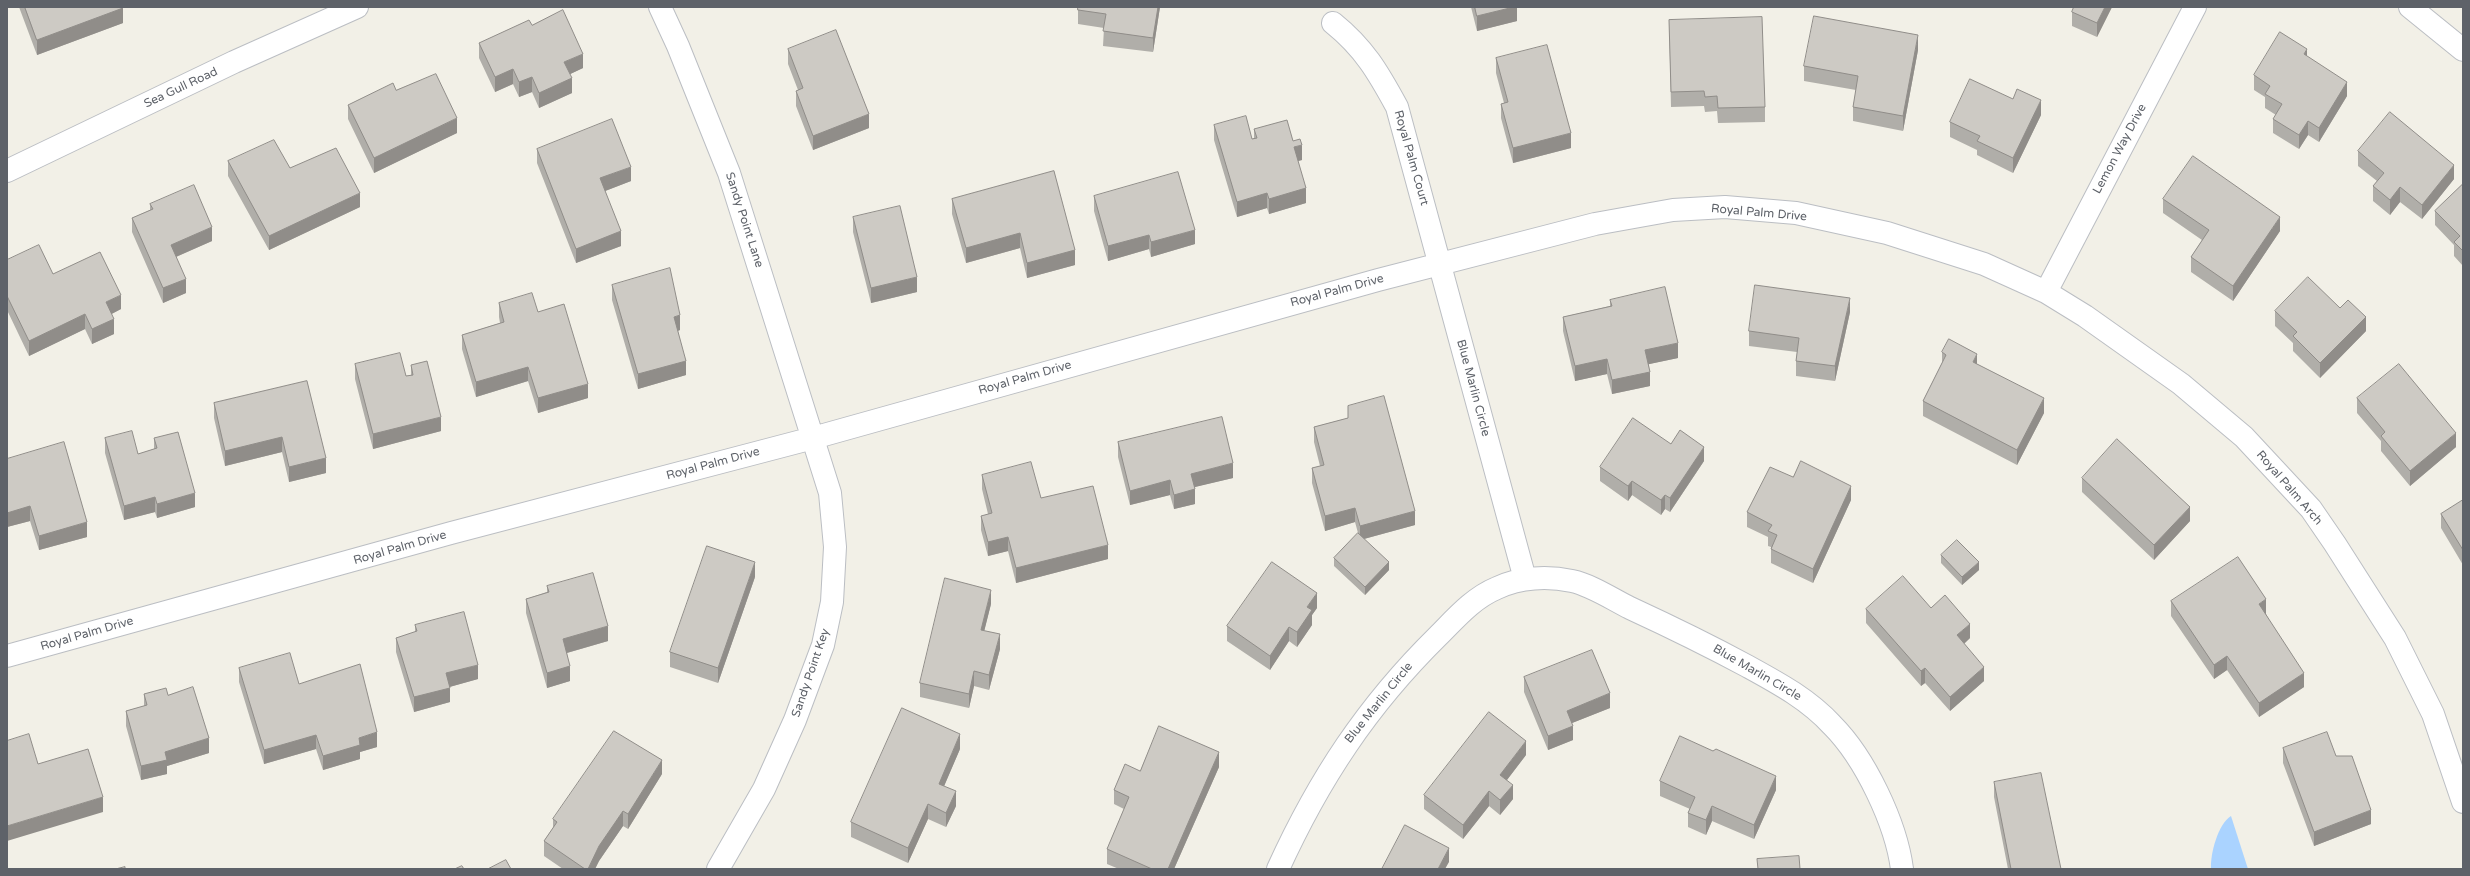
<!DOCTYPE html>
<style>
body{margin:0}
#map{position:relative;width:2470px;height:876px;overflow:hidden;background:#f2f0e7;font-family:"Varela Round",sans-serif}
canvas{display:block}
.frame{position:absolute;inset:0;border:8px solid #5e6269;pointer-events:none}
</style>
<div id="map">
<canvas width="2470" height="876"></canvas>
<div class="frame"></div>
</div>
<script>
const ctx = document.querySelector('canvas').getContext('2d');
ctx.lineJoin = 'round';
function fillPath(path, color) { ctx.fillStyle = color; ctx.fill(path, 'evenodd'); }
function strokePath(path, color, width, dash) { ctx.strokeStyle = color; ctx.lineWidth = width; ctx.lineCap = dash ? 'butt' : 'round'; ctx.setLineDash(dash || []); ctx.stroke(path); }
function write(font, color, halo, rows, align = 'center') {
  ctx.font = font + ' "Varela Round",sans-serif'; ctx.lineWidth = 3; ctx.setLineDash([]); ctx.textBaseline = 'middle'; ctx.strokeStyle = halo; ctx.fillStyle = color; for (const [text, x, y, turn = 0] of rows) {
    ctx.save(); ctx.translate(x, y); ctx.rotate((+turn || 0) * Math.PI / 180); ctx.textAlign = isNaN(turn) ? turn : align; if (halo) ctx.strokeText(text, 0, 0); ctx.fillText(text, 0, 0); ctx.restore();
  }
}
fillPath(new Path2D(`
 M2231,816L2248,869H2211C2210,854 2218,824 2231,816Z`), '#aad3ff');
const street = new Path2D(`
 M660,7L678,46L729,173L830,493L835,547L832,602L823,645L795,720L764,789L718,869
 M2410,7L2463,50
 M1333,23C1364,48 1378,72 1397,107L1525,579
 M7,171L234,62L357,7
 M2046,292L2195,7
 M7,656L451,533L813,438L1378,280L1595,224L1673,210L1725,207L1796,213L1887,233L1984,264L2046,292L2085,316L2181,384L2244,437L2311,509L2335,544L2395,638L2433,714L2463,802
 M1278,869C1319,779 1367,706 1438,636C1456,618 1473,598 1497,588C1520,577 1548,576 1572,581C1591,585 1612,599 1630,608C1669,626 1708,645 1747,666C1778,683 1808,699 1832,725C1865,758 1896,823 1902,869`);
strokePath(street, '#bbbec3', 24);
strokePath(street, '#fff', 22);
fillPath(new Path2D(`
 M19,7H123V23L37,55Z
 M1160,7L1153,52L1103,46L1104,28L1078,24V10Z
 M1471,7H1517V21L1477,31Z
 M2074,7H2112L2097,37L2072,26V12Z
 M1669,20L1765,107V122L1718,123L1717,111L1705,112L1704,106L1671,107Z
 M479,43L583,68L570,74L572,93L539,108L532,92L519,97L513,84L495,92L479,58Z
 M788,49L869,128L813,150L796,106V91L798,90L788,64Z
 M1918,50L1903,131L1853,121V107L1856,90L1804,81V66Z
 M2307,57L2347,96L2319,142L2308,135L2299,149L2273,133V119L2276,115L2265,108V97L2254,90V75Z
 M1496,58L1571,148L1513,163L1501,118V104L1504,103L1496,73Z
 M2013,99L2041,115L2013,173L1977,155V150L1950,137V122Z
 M348,105L457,133L374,173L348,119Z
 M1214,125L1252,139L1254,138V129L1293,141L1302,160L1298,161L1306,203L1269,214L1267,208L1237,217L1214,140Z
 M537,149L631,181L605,191L621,246L576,263L537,163Z
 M2358,151L2454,179L2422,219L2400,202L2390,215L2373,201V186L2377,181L2358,166Z
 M228,161L290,168L360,207L269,250L228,176Z
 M1054,171L1075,265L1027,278L1020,248L966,263L952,214V199Z
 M2463,184V266L2454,256V245L2435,225V211Z
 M1094,196L1195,244L1151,257L1149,249L1108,261L1094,211Z
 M2163,199L2280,231L2233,301L2191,272V257L2202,240L2163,213Z
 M150,204L212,241L176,257L186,293L163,303L132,232V218L150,210Z
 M853,217L917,292L871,303L853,232Z
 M7,260L53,274L121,309L111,314L114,334L92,344L85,329L29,356L7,310Z
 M612,285L680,330L678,331L686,375L638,389L612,300Z
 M1610,300L1678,358L1649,364L1650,386L1612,394L1607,374L1575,381L1563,331V317L1610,306Z
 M499,303L538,312L588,398L538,413L528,381L476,397L462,349V335L500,323L499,317Z
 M2340,308L2366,331L2320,378L2293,351V343L2275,326V311Z
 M1850,312L1835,381L1796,376V361L1797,352L1749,346V331Z
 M1942,352L1977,364L2044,413L2017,465L1923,416V401L1942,363Z
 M355,364L406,376L411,375V365L441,431L373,449L355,379Z
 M307,381L326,473L289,482L282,452L225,466L214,418V403Z
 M2357,398L2456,447L2410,486L2381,451V441L2357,413Z
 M1348,406L1415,525L1364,539L1389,570L1365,595L1334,566V558L1358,533L1355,522L1325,531L1312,483V468L1320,466L1314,442V427L1348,418Z
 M105,438L138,454L154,449V438L195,507L157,518L155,512L124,520L105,453Z
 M1118,442L1233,478L1194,487L1195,504L1174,509L1170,495L1130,505L1118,457Z
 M1671,444L1704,461L1670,512L1665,509L1661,515L1632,495L1628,501L1600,481V467Z
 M7,459L87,537L39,550L30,521L7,527Z
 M982,475L1041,498L1108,559L1016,583L1008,551L988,556L981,530V516L988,514L982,489Z
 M1793,477L1851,500L1813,583L1771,563V547L1768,546V537L1747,527V512Z
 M2082,478L2190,521L2154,560L2082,492Z
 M2463,500V565L2441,528V514Z
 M1941,555L1979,570L1962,585L1941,563Z
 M755,577L718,683L670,667V652Z
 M547,586L608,641L567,653L570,681L547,688L526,613V599L547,592Z
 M2171,601L2266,614L2304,687L2259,717L2227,670L2214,679L2171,616Z
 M991,604L984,631L1000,649L989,690L974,686L969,708L920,697V683Z
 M1317,608L1312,615V625L1297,647L1289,641L1270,670L1227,641V626Z
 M1931,608L1970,638L1964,644L1984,681L1950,711L1925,683L1921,686L1866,623V609Z
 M415,625L478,679L449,687L450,702L414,712L396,652V638L415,632Z
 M239,668L299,684L377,747L360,752V759L323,770L316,749L264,764L239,682Z
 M1524,677L1610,708L1572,723L1573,740L1548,750L1524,692Z
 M144,694L168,695L209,753L167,766V774L141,780L126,726V711L144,706Z
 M2283,748L2336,756L2371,824L2314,846L2283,763Z
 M960,749L944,786L956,806L946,827L928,819L908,863L851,837V822Z
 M1526,755L1507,780L1513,799L1500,815L1489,806L1463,839L1424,809V795Z
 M1219,767L1174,869H1119L1107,864V849L1124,809L1114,804V790L1140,771Z
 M662,774L628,829L623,826L599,861L595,869H563L544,856V841L553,828V819Z
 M1660,781L1776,790L1754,839L1712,821L1706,835L1688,827V813L1690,809L1660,796Z
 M1994,782L2061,869H2008L1994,797Z`), '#b0aea9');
fillPath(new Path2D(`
 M1158,7H1160L1153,52V38Z
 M1514,7H1517V21L1477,31V16Z
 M2105,7H2112L2097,37V23Z
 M123,8V23L37,55V40Z
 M1918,35V50L1903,131V116Z
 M2307,49V63L2304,54Z
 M583,54V68L564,77V62Z
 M513,69V84L495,92V77Z
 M532,77V92L519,97V82Z
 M572,78V93L539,108V93Z
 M2347,82V96L2319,142V128Z
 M2041,100V115L2013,173V158Z
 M869,114V128L813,150V136Z
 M457,118V133L374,173V158Z
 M2308,121V135L2299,149V135Z
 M1571,133V148L1513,163V148Z
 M1302,145V160L1294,162V147Z
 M2454,165V179L2422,219V205Z
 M631,167V181L600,193V178Z
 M2400,187V202L2390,215V200Z
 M1306,188V203L1269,214V199Z
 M360,193V207L269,250V236Z
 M1267,193V208L1237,217V202Z
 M2280,217V231L2233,301V286Z
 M212,227V241L171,259V245Z
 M1195,230V244L1151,257V242Z
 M621,231V246L576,263V249Z
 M1020,233V248L966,263V248Z
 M1149,235V249L1108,261V246Z
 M1075,250V265L1027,278V263Z
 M917,277V292L871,303V288Z
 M186,279V293L163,303V288Z
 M121,295V309L106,317V302Z
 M1850,298V312L1835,381V366Z
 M85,314V329L29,356V341Z
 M680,315V330L674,332V317Z
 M2366,317V331L2320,378V363Z
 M114,319V334L92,344V329Z
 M1678,343V358L1645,365V350Z
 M1977,354V369L1973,362Z
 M1607,359V374L1575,381V366Z
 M686,361V375L638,389V374Z
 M528,367V381L476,397V382Z
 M1650,372V386L1612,394V380Z
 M588,384V398L538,413V398Z
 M2044,398V413L2017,465V450Z
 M441,417V431L373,449V434Z
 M2456,433V447L2410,486V471Z
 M282,437V452L225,466V451Z
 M1704,447V461L1670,512V498Z
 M326,458V473L289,482V467Z
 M1233,463V478L1191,488V474Z
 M1170,480V495L1130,505V491Z
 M1632,481V495L1628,501V486Z
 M1851,486V500L1813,583V569Z
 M1195,489V504L1174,509V495Z
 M195,493V507L157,518V504Z
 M1665,495V509L1661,515V500Z
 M155,497V512L124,520V506Z
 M30,506V521L7,527V513Z
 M2190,507V521L2154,560V545Z
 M1355,508V522L1325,531V516Z
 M1415,511V525L1360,540V526Z
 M87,522V537L39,550V536Z
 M1008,537V551L988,556V542Z
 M1108,545V559L1016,583V568Z
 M755,562V577L718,683V668Z
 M1389,562V570L1365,595V587Z
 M1979,562V570L1962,585V577Z
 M991,590V604L981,644V630Z
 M1317,593V608L1312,615V625L1297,647V632L1307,607Z
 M2266,599V614L2259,619V604Z
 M1970,624V638L1957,650V635Z
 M608,626V641L563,654V639Z
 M1289,627V641L1270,670V656Z
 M1000,634V649L989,690V675Z
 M2227,656V670L2214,679V665Z
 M478,665V679L446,688V673Z
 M570,666V681L547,688V673Z
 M1984,667V681L1950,711V697Z
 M1925,668V683L1921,686V671Z
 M974,671V686L969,708V694Z
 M2304,673V687L2259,717V703Z
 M450,688V702L414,712V697Z
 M1610,693V708L1567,725V711Z
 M1573,726V740L1548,750V736Z
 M377,732V747L360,752V759L323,770V756L359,738Z
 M960,734V749L939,798V784Z
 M316,735V749L264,764V750Z
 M209,738V753L167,766V774L141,780V766L165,752Z
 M1526,741V755L1500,789V775Z
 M1219,752V767L1174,869H1168Z
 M662,760V774L628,829V814Z
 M1776,776V790L1754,839V825Z
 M1513,785V799L1500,815V800Z
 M956,791V806L946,827V813Z
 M1489,791V806L1463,839V825Z
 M103,797V812L7,841V826Z
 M928,804V819L908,863V848Z
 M1712,806V821L1706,835V820Z
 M2371,810V824L2314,846V832Z
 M623,811V826L599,861L595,869H588L599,846Z
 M1449,848V862L1445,869H1438Z`), '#908d89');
const building = new Path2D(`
 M25,7H123V8L37,40Z
 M1078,7H1158L1153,38L1103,31L1106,14L1078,10Z
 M1475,7H1514L1477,16Z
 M2074,7H2105L2097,23L2072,12Z
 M563,10L583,54L564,62L572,78L539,93L532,77L519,82L513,69L495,77L479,43L529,20L532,25Z
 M1814,16L1918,35L1903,116L1853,107L1858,76L1804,66Z
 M1762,17L1765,107L1718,108L1717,96L1705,97L1704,91L1671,92L1669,20Z
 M836,30L869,114L813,136L796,91L803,88L788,49Z
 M2280,32L2307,49L2304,54L2347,82L2319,128L2308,121L2299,135L2273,119L2282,104L2265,94L2270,86L2254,75Z
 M1547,45L1571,133L1513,148L1501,104L1508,102L1496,58Z
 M436,74L457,118L374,158L348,105L393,83L396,90Z
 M1970,79L2013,99L2017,89L2041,100L2013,158L1977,141L1980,136L1950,122Z
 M2390,112L2454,165L2422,205L2400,187L2390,200L2373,186L2384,173L2358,151Z
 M1246,116L1252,139L1257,138L1254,129L1287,120L1293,141L1300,139L1302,145L1294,147L1306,188L1269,199L1267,193L1237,202L1214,125Z
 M612,119L631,167L600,178L621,231L576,249L537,149Z
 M274,140L290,168L336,148L360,193L269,236L228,161Z
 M2193,156L2280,217L2233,286L2191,257L2209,230L2163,199Z
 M1054,171L1075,250L1027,263L1020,233L966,248L952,199Z
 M1178,172L1195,230L1151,242L1149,235L1108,246L1094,196Z
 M2463,184V251L2454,242L2460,236L2435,211Z
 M194,185L212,227L171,245L186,279L163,288L132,218L153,209L150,204Z
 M900,206L917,277L871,288L853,217Z
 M39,245L53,274L100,252L121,295L106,302L114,319L92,329L85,314L29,341L7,296V260Z
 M670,268L680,315L674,317L686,361L638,374L612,285Z
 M2308,277L2340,308L2348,300L2366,317L2320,363L2293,336L2297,332L2275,311Z
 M1755,285L1850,298L1835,366L1796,361L1799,338L1749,331Z
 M1665,287L1678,343L1645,350L1650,372L1612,380L1607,359L1575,366L1563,317L1612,306L1610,300Z
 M532,293L538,312L564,304L588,384L538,398L528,367L476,382L462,335L504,322L499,303Z
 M1949,339L1977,354L1973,362L2044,398L2017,450L1923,401L1946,355L1942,352Z
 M400,353L406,376L413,375L411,365L427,361L441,417L373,434L355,364Z
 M2399,364L2456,433L2410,471L2381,436L2385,432L2357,398Z
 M307,381L326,458L289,467L282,437L225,451L214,403Z
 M1384,396L1415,511L1360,526L1355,508L1325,516L1312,468L1324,465L1314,427L1348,418V406Z
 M1222,417L1233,463L1191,474L1195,489L1174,495L1170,480L1130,491L1118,442Z
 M1633,418L1671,444L1680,430L1704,447L1670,498L1665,495L1661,500L1632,481L1628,486L1600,467Z
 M132,431L138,454L157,448L154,438L178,432L195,493L157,504L155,497L124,506L105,438Z
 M2117,439L2190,507L2154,545L2082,478Z
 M64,442L87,522L39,536L30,506L7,513V459Z
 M1801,461L1851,486L1813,569L1771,549L1777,535L1768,531L1772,525L1747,512L1770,467L1793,477Z
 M1031,462L1041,498L1093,486L1108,545L1016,568L1008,537L988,542L981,516L992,513L982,475Z
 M2463,500V550L2441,514Z
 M1358,533L1389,562L1365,587L1334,558Z
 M1957,540L1979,562L1962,577L1941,555Z
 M707,546L755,562L718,668L670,652Z
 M2238,557L2266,599L2259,604L2304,673L2259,703L2227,656L2214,665L2171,601Z
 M1272,562L1317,593L1307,607L1312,610L1297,632L1289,627L1270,656L1227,626Z
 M593,573L608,626L563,639L570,666L547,673L526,599L549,592L547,586Z
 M1903,576L1931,608L1945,595L1970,624L1957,635L1984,667L1950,697L1925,668L1921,671L1866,609Z
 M945,578L991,590L981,630L1000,634L989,675L974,671L969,694L920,683Z
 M464,612L478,665L446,673L450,688L414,697L396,638L417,631L415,625Z
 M1592,650L1610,693L1567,711L1573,726L1548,736L1524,677Z
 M290,653L299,684L360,664L377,732L359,738L360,745L323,756L316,735L264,750L239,668Z
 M193,687L209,738L165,752L167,760L141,766L126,711L147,705L144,694L166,688L168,695Z
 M902,708L960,734L939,784L956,791L946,813L928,804L908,848L851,822Z
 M1489,712L1526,741L1500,775L1513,785L1500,800L1489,791L1463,825L1424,795Z
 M1159,726L1219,752L1168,869H1152L1107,849L1129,797L1114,790L1125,764L1140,771Z
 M614,731L662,760L628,814L623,811L599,846L588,869H585L544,841L557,822L553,819Z
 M2327,732L2336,756H2352L2371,810L2314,832L2283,748Z
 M29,734L38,764L88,749L103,797L7,826V741Z
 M1680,736L1713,751L1716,749L1776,776L1754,825L1712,806L1706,820L1688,813L1695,797L1660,781Z
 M2041,773L2061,869H2011L1994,782Z
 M1405,825L1449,848L1438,869H1382Z
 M1799,856L1800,869H1758L1757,859Z
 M506,860L511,869H488Z
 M462,866L464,869H455Z
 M125,867V869H116Z`);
fillPath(building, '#cdcac4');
strokePath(building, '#908d89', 1);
write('12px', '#5e6269', '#fff', [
 ["Sea Gull Road",181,88,-25],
 ["Lemon Way Drive",2120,149,-62],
 ["Royal Palm Court",1411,158,74],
 ["Royal Palm Drive",1759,213,5],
 ["Sandy Point Lane",744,220,72],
 ["Royal Palm Drive",1337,291,-15],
 ["Royal Palm Drive",1025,378,-16],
 ["Blue Marlin Circle",1473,388,75],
 ["Royal Palm Drive",713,464,-15],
 ["Royal Palm Arch",2289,488,49],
 ["Royal Palm Drive",400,548,-16],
 ["Royal Palm Drive",87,634,-16],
 ["Sandy Point Key",811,673,-71],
 ["Blue Marlin Circle",1757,673,30],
 ["Blue Marlin Circle",1379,703,-51]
]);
</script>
